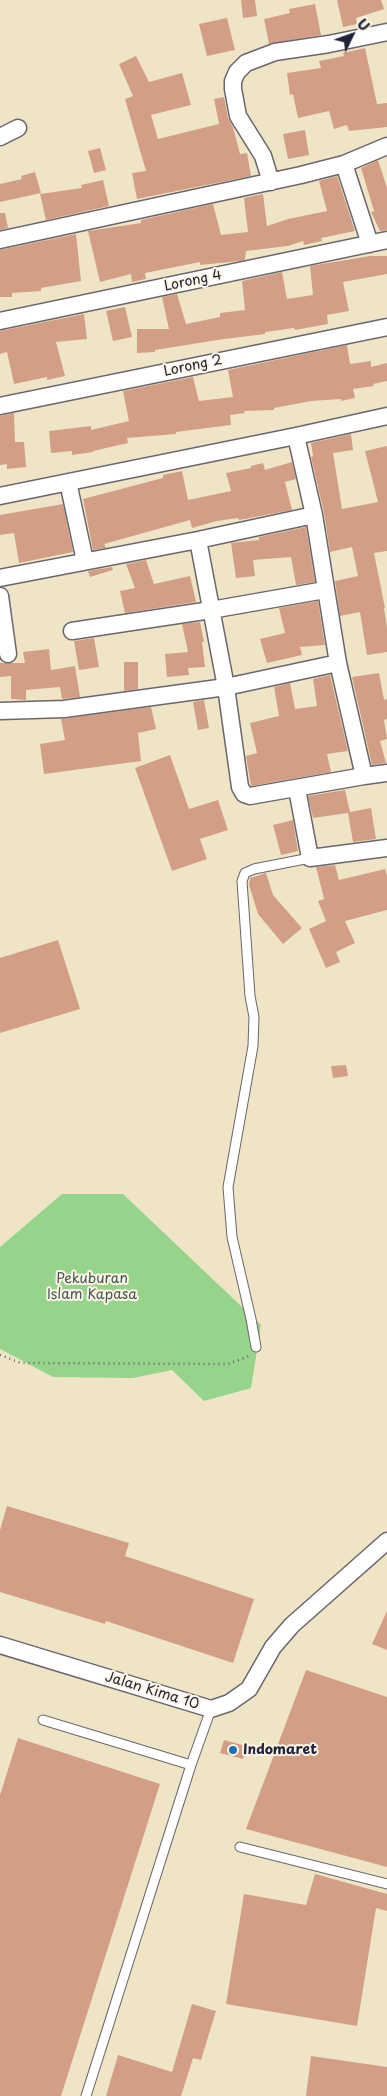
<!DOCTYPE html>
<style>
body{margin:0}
#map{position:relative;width:387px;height:2096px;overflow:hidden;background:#efe5c6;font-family:"Playpen Sans",sans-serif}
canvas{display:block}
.north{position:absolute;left:327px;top:10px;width:50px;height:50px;-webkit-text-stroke:4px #fcf5e5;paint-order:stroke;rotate:48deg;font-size:14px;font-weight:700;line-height:20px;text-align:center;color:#22223b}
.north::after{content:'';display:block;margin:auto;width:18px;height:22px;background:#22223b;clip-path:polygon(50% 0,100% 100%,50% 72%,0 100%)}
</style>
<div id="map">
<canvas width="387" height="2096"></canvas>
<div class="north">U</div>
</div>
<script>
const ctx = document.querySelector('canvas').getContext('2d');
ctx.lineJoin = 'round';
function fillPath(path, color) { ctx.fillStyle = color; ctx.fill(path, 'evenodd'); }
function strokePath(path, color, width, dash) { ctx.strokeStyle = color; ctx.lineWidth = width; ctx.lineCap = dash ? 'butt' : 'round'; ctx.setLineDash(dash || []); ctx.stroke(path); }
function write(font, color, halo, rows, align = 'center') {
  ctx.font = font + ' "Playpen Sans",sans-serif'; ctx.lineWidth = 4; ctx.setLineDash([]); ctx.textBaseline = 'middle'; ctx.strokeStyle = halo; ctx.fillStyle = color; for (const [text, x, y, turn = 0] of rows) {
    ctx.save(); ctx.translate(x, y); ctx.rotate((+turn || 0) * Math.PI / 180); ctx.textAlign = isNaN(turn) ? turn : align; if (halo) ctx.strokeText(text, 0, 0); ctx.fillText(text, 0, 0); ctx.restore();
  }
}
fillPath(new Path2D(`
 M62,1194H123L261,1325L251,1388L204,1401L172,1370L133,1378L53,1377L0,1349V1247Z`), '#95d48a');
fillPath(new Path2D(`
 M241,0H255L257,16L243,18Z
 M337,0H381L384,9L356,18L357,24L343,27Z
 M315,4L321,35L269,44L264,19L290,13L289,9Z
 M227,18L235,50L207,56L199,24Z
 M365,48L377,104L387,103V127L349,131L347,125L334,129L329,111L298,118L293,94L290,95L287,73L321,68L319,61L344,56L343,53Z
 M136,56L149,82L182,73L191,105L151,115L158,139L219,124L214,99L224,97L228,118L233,127L240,154L247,153L251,176L137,199L132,173L146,171L125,99L133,96L119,64Z
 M305,130L309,155L288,159L283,134Z
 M100,148L106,170L94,173L88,151Z
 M378,160L387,188V230L380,231L371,212L374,211L361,168Z
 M35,172L41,193L0,202V184L22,179L21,176Z
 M337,176L355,231L321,238L322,241L304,245L303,241L288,246L246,251L245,260L240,261L200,265V262L145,273L146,279L132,282L131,274L100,282L88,231L141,223V220L213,204L221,235L248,232L244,198L263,194L267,226L288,219L327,211L319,181Z
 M103,180L109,206L46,220L40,194L82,188L81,185Z
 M0,213H5L8,228L0,230Z
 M76,234L81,281L41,288V291L12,293V297H0V250Z
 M370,256H387V274L343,282L349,311L327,315L328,324L295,330L294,328L265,332V334L224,339L155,350V352L137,353V329H169L162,297L177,294L186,324L220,317V313L245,310L242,281L282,272L287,299L313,295L310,266Z
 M125,307L132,337L113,341L106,311Z
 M84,314L87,339L56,342L65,376L47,380V377L14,384L7,352L0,354V331Z
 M347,345L350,364L371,361V367L387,363V381L373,384L374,386L353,389L355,398L341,401V399L311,401L274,408V410L244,411L245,413L230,415L231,425L176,432V434L127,438L128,443L93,451V452L72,455V451L51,453L49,431L91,426V430L129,421L123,391L193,377L199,401L233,397L228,370Z
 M14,413L15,442H24L26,467L7,469V464L0,465V416Z
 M351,434L353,450L333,453L342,509L378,502L365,451L387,446V551L374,553L385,608H384L387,628V652L367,655L360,612L340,616L335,581L358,576L352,547L330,552L324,513L311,457L313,456L311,443Z
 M292,462L296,479L285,482L292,510L239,520L238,518L217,521L192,528L190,520L104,544L106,548L93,550L83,499L163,478V475L182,471L188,500L231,491L226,473L251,468V466L263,463L265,470Z
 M63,504L73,552L19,563L14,533L0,535V515Z
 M306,527L315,582L296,585L291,557L253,560L255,576L236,578L231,543L259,540V537Z
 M146,560L154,584L190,576L196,602L125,613L120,591L135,588L126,564Z
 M112,567L113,570L90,577L88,571Z
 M318,601L325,645L300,647L302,655L267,663L260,639L285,633L279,608Z
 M200,622L204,642H202L205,667L188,668L189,675L167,677L165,654L188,652L182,624Z
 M94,638L99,667L79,670L74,641Z
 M49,649L51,670L75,666L80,697L62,699L60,687L26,690V700L11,699V676L0,677V663H25L23,652Z
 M124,662H138V689L124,691Z
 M379,673L384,700L387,699V719L384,720L387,739L380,741L386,763L372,765L352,677Z
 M330,675L348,751L327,754L331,772L251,786L246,756L257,753L250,723L279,716L274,687L290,683L295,709L317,706L313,679Z
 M204,700L209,728L198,730L193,702Z
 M151,707L156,729L138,733L141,761L44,774L40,744L65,740L61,719Z
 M170,755L189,809L218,800L228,830L200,839L207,859L172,871L135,768Z
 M345,790L350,812L371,808L376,839L353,842L348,813L313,818L308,796Z
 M293,820L298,851L281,855L273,825Z
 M335,865L339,880L385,869L387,875V910L345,921L355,943L336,952L340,962L326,968L309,929L326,921L318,901L324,899L316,867Z
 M266,873L273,895L302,928L283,944L258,914L249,885L250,878Z
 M58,940L80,1009L0,1033V958Z
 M346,1065L348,1076L333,1078L331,1066Z
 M7,1506L129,1543L125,1556L254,1599L233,1663L106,1621L105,1624L0,1592V1530Z
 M387,1611V1650L372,1644Z
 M306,1670L387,1697V1867L246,1829Z
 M18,1738L160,1784L61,2096H0V1795Z
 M224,1740L246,1746L243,1759L220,1753Z
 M315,1874L387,1894V1911L376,1908L357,2026L226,2004L244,1894L306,1905Z
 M192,2004L216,2011L201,2060L193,2058L181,2096H106L118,2055L172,2072Z
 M311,2056L387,2067V2096H306Z`), '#d29f86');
const lane = new Path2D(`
 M256,1347L251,1319L232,1237L228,1187L253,1046L254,1017L250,996L242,881L245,873L254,869L310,858
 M43,1720L191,1765
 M240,1847L387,1884
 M86,2096L191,1765L211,1709`);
const street = new Path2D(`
 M0,137L18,128
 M344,164L370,244
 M271,182L263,156L238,116L233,89V81L237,72L246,63L275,52L329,44L387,32
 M0,240L301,175L344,164L387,146
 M0,321L387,240
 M0,406L387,327
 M296,436L314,515L338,663L364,776L387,773
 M68,482L85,561
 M0,496L296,436L387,416
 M198,540L226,687L338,663
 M0,578L198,540L314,515
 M0,596L8,654
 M72,631L211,610L325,590
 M0,711L64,709L226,687L240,787L244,794L250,796L364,776
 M297,789L310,858L387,848
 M0,1645L211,1709L229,1703L249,1689L273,1647L292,1625L387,1541`);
strokePath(lane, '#6a666c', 11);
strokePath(street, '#6a666c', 19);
strokePath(new Path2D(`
 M0,1355L21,1363L228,1364L249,1356`), '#6a666c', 2.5, [1, 4]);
strokePath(lane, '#fff', 9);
strokePath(street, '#fff', 16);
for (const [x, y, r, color] of [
 [233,1750,5,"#1f6fb2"]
]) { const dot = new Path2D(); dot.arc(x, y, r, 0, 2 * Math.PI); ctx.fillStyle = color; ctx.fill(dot); strokePath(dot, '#fcf5e5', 2); }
write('14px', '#22223b', '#fcf5e5', [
 ["Lorong 4",193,281,-12],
 ["Lorong 2",193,366,-12],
 ["Jalan Kima 10",152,1691,17]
]);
write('14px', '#445753', '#fcf5e5', [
 ["Pekuburan",92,1279],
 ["Islam Kapasa",92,1295]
]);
write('bold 14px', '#22223b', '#fcf5e5', [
 ["Indomaret",243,1750]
], 'left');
</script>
